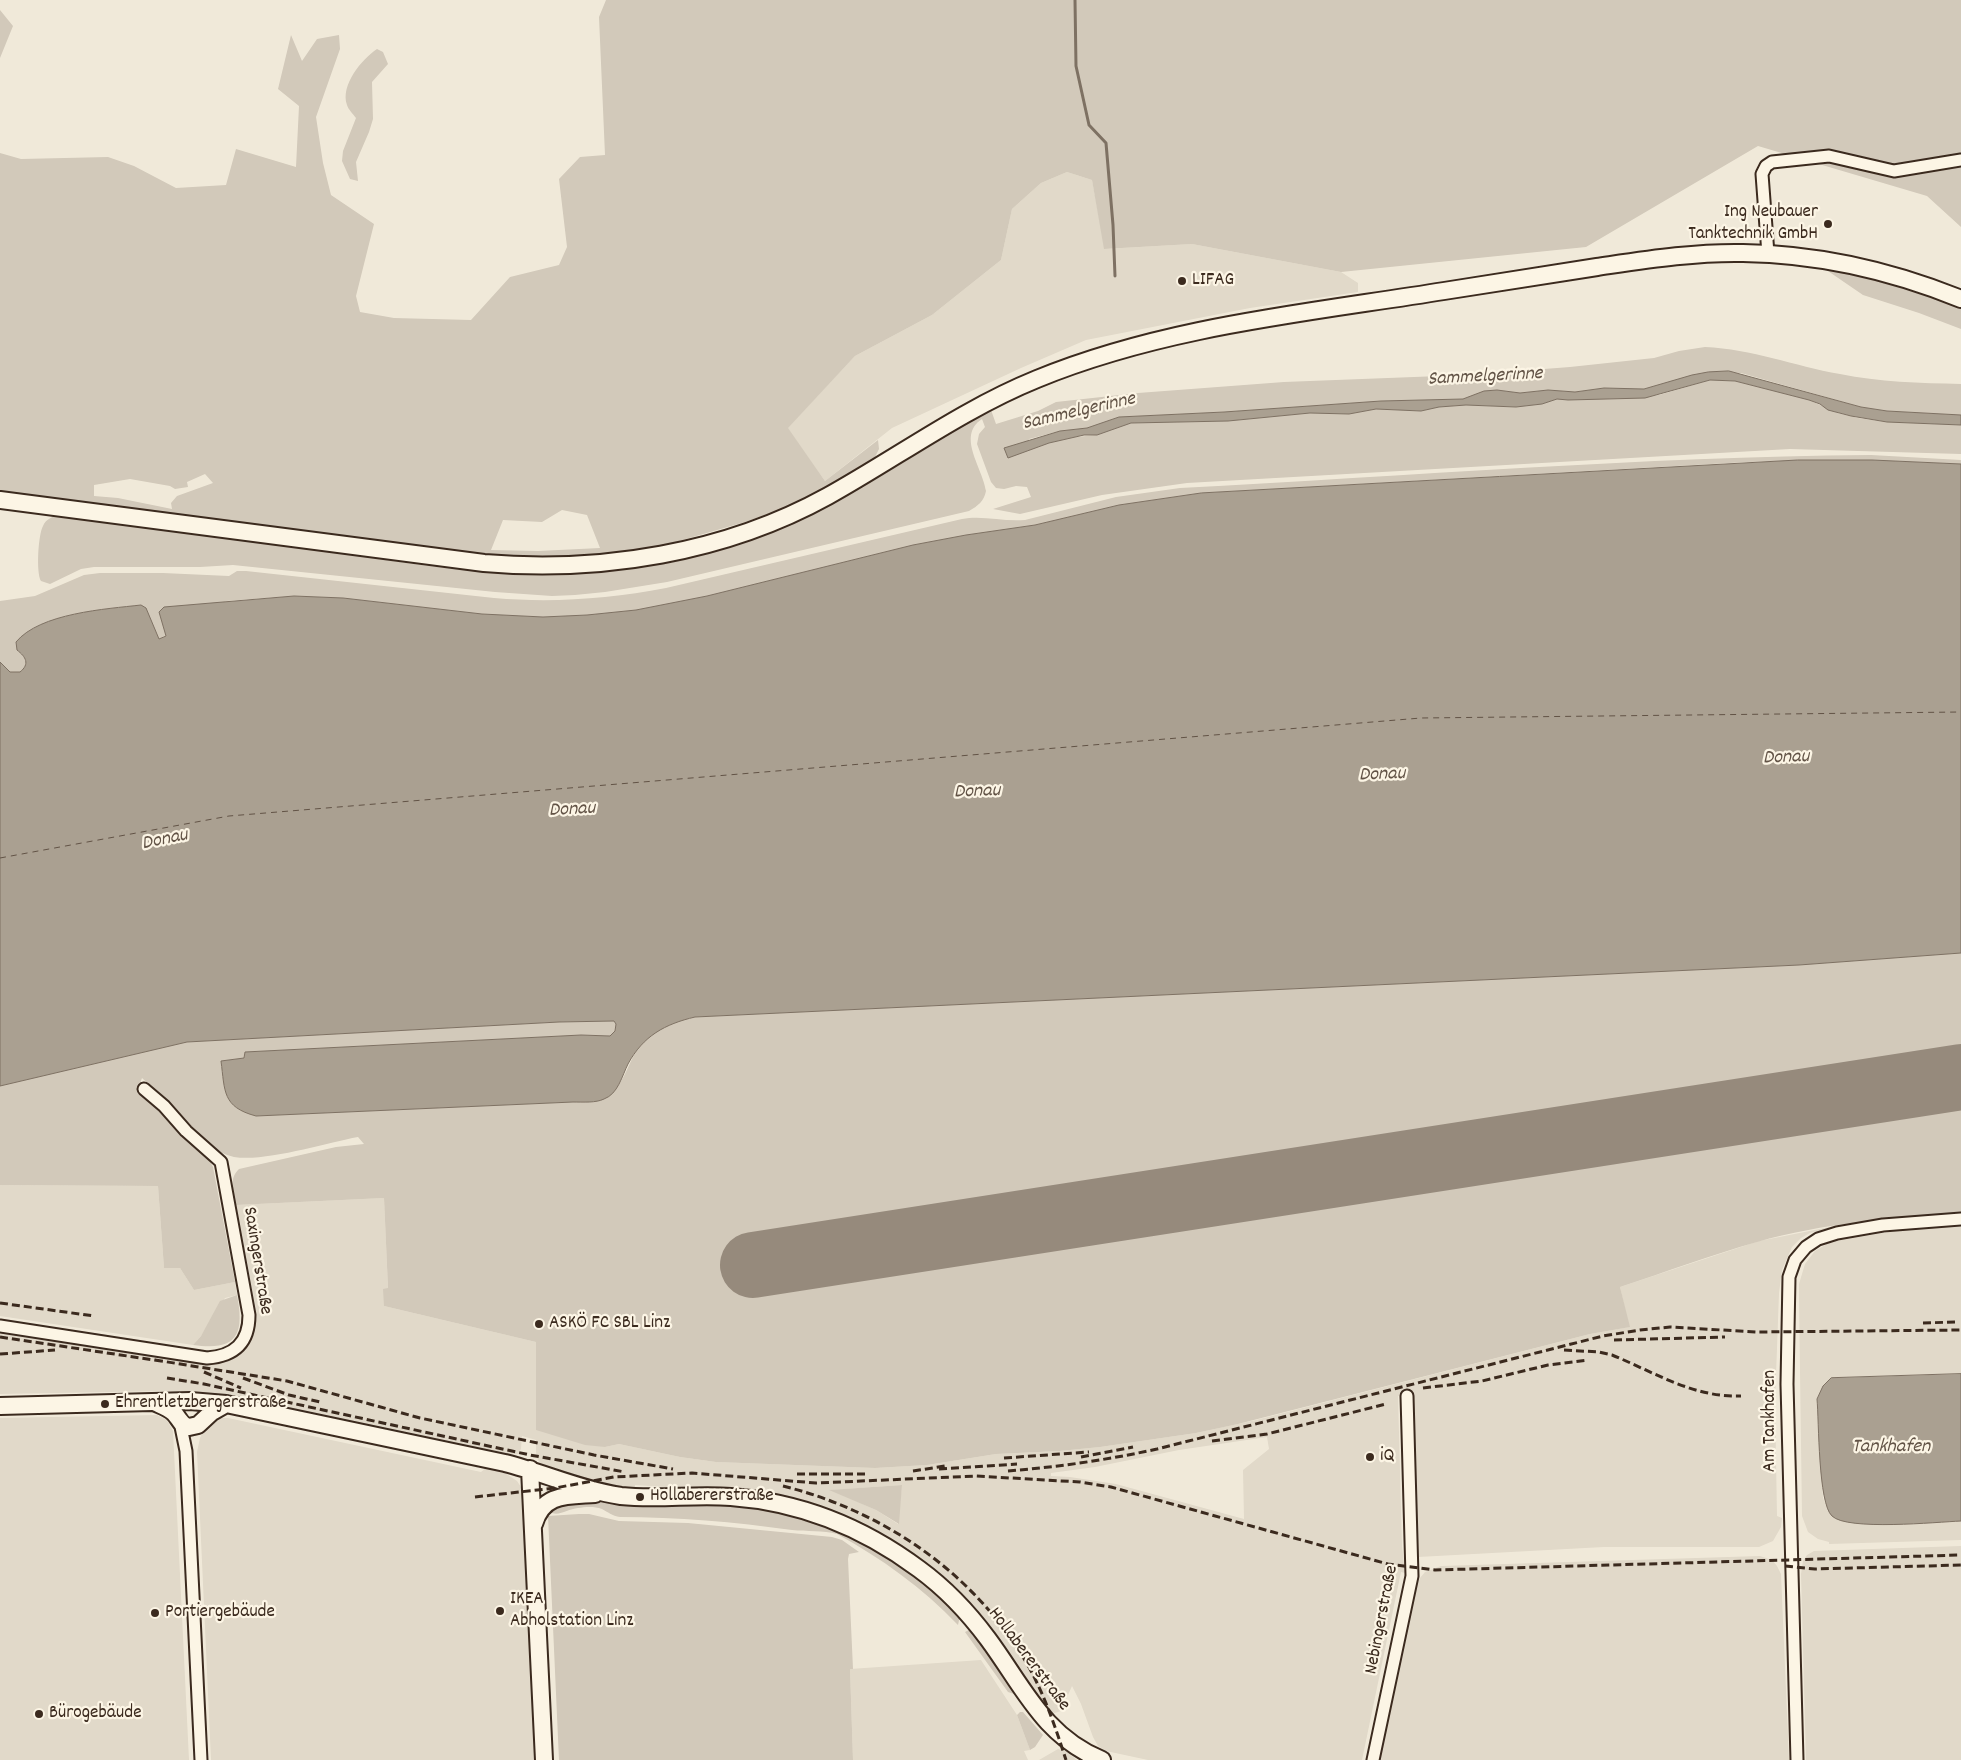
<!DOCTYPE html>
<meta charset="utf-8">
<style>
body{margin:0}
canvas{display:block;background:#f0e9d9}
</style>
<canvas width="1961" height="1760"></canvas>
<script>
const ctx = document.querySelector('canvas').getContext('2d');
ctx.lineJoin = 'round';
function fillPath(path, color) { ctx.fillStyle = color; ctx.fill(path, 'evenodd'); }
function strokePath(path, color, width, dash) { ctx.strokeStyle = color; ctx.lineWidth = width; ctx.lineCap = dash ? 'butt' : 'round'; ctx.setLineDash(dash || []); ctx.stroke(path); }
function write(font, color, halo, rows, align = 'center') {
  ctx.font = font + ' Dekko,sans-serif'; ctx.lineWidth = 4.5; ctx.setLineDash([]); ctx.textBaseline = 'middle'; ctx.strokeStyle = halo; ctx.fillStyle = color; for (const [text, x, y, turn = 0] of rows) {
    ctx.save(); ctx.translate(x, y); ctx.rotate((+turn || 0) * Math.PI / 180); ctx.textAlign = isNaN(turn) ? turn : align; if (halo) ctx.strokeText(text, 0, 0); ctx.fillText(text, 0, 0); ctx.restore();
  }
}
fillPath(new Path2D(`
 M1067,172L1092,180L1105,249L1192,244L1341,272L1358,283V292L1250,308L1086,340L1021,368L892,428L825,481L787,428L855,356L932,315L1001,260L1012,209L1041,183Z
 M0,1185L158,1186L164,1268H180L194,1290L235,1282L237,1295L225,1298L201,1336L193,1345L0,1316Z
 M384,1198L388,1289L384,1306L536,1342L605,1447L619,1444L680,1457L716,1462L875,1468L927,1465L996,1454L1060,1451L1100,1447L1196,1433L1256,1420L1590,1334L1629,1327L1620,1287L1759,1241L1835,1226L1810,1233L1801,1238L1792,1247L1782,1270L1779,1293L1775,1403L1777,1516L1782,1518L1781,1527L1773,1541L1759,1547H1604L1418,1557L1413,1394L1398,1396L1402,1546L1405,1573L1401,1572L1362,1760H1148L1106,1751L1098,1746L1093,1737L1081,1704L1072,1686L1061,1711L1055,1713L1048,1711L1043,1707L985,1621L965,1599L943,1578L922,1561L879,1533L817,1506L765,1493L741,1490L712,1488L667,1490L666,1487L635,1485V1489L611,1486L542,1465L538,1460L536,1453V1440L522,1436L521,1449L518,1454L511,1455L242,1398L182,1394L167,1391L0,1394V1332L207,1364L229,1359L236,1355L249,1342L255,1320L254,1310L236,1205ZM1267,1437L1269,1449L1243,1470L1244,1519L1116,1484L1070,1477L1051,1476V1473L1095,1467L1179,1450ZM902,1485L898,1524L876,1510L831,1490Z
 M1961,1223V1374L1831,1378L1817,1399L1823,1498L1827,1508L1858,1524L1961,1521V1540L1829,1544V1542L1818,1539L1808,1532L1802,1516L1799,1298V1284L1805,1264L1815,1251L1830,1242L1906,1229Z
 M157,1415L167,1420L173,1431L189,1760H0V1418Z
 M220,1418H228L481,1472L486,1468L491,1469L505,1473L517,1481L521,1487L522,1496L535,1760H211L197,1452L200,1438L203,1432L208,1425Z
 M1961,1546V1760H1806L1801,1574L1803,1561L1807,1555L1814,1551Z
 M1760,1556L1772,1560L1777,1566L1781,1574L1789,1760H1379L1414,1592L1420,1578L1425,1572L1441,1566Z
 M981,1660L1017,1715L1030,1750L1024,1751L1028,1760H853L850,1669Z
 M1058,1749L1066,1751L1077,1760H1039Z`), '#e1d9c9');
fillPath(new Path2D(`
 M606,0H1961V227L1927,196L1758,146L1586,247L1341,272L1192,244L1104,249L1092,180L1067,172L1041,183L1012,209L1001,260L932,315L855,356L788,428L825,481L878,440L879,449L873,461L821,491L776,511L745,522L672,543L611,554L574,556L542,558L483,555L221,520L0,492V153L21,159L108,157L134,166L176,188L226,185L236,149L296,167L299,106L278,89L291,35L302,61L317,39L339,35L340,49L316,117L323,163L331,195L374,224L356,296L360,312L394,318L471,320L510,277L559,265L567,247L559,179L580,157L605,155L599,17ZM205,474L213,483L177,496L171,503L172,509L118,498L94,496V485L130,479L170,486L175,489L188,487L187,482ZM562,510L587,515L600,548L538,551L491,550L503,520L542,522Z
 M0,10L13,26L0,58Z
 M377,49L383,52L388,64L372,82L373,119L369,132L356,162L358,181L350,179L342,161L343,151L356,118C353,114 348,109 347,105C340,85 362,59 377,49Z
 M1825,269C1871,278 1918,289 1961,308V329L1919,313L1863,295Z
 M1705,347C1752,349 1794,366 1840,374C1879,382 1920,383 1961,384V415L1887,411L1861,407L1741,373L1708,372L1644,389L1604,388L1575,392L1548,390L1520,393L1497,390L1484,392L1463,399L1381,401L1224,412L1119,417L1087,428L1060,431L1029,439L1026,451L1049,443L1075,437L1097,435L1131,423L1228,421L1310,413L1349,414L1376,409L1421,411L1439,407L1466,405L1516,407L1542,404L1557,399H1608L1659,395L1710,380L1735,381L1809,400L1838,413L1858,418L1887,422L1961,425V454L1790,449L1187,483L1102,495L1020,514L993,509L1031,497L1027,487L1016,486L1004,489L996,488L991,482L977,444L979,434L985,427L982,419C956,436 983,468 986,491C984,501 978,506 969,511L667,582L605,592L575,595L552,596L495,592L233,565L200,567H94L81,569L50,584L41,581C36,573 38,535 43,526C46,519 52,517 58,515C147,527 236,539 325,551C394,561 464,573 534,574C615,576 697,560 773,531C851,501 918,450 991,410L996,424L1038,411L1056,402L1138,393L1284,382L1466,375L1570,367L1654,358L1679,351Z
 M1871,455L1961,460V464L1872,460L1747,462L1201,493L1119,505L1035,525L966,535L913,545L707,596L636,610L587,615L543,617L482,614L343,598L294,596L226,601L159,639L141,605C106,609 40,613 16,642L17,650C26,657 30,664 20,672H10L0,662V601L35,596L84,575L100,573H163L229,576L237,571H246L494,598C552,603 609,599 666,588L962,519C983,515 1003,522 1025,520L1116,497L1180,488C1410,476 1640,457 1871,455Z
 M1961,953V1213C1893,1218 1823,1223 1757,1242C1711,1255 1666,1272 1620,1287L1630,1327L1590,1334L1238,1424L1196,1433L1100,1447L1060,1451L996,1454L927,1465L875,1468L716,1462L680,1457L619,1444L605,1447L585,1445L536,1430V1342L384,1306L383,1289L388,1288L384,1198L236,1205C234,1192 228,1179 239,1169L336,1147L364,1144L358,1137C325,1143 266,1162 234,1157C216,1153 198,1139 186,1127C170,1112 159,1093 142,1078L138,1089L205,1152L213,1167L235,1282L194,1290L180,1268H164L158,1186L0,1185V1086L187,1042L559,1022L614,1021L616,1024L615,1031L610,1036L581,1035L245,1052L244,1058L221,1061C225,1091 222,1107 256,1116L573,1102C581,1102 593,1103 601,1100C624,1092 628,1058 643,1041C657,1027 676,1021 695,1017L1799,965Z
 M237,1295C245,1336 236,1351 193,1345L201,1336L220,1301Z
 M902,1485L899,1524L876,1510L829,1490Z
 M599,1500C635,1510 676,1503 713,1504C777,1506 839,1525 893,1559C918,1575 939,1596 960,1616L958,1625C923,1588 881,1558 837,1534C823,1530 807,1532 792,1530C734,1522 677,1517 620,1517C612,1516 608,1512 602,1509C594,1506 585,1507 578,1508C567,1509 558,1518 548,1511L555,1506Z
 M579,1514H589L619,1521L688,1523L832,1537L842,1540L859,1552L849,1554L848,1559L853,1669H850L853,1760H559L548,1516Z
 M971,1629L996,1663L1014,1694L1008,1692L965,1632Z
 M1020,1712H1023L1043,1735L1035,1747L1030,1750L1017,1715Z`), '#d2c9ba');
const water = new Path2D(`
 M1729,371L1861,407L1887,411L1961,415V425L1887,422L1851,416L1828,410L1820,404L1809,400L1735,381L1710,380L1645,398L1568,400L1557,399L1542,404L1516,407L1466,405L1439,407L1421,411L1376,409L1349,414L1310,413L1228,421L1131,423L1097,435H1084L1049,443L1008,458L1004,448L1060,431L1087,428L1119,417L1224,412L1381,401L1463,399L1484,391L1497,390L1520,393L1548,390L1575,392L1604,388L1644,389L1692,375L1708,372Z
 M1798,460H1872L1961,464V953L1799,965L695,1017C665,1024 643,1036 628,1064C622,1076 618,1094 604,1099C596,1103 583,1102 573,1102L256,1116C222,1107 225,1091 221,1061L244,1058L245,1052L581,1035L610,1036L615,1031L616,1024L614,1021L559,1022L187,1042L0,1086V662L10,672H20C30,664 26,657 17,650L16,642C40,613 106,609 141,605L146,608L159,639L166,636L159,612L164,607L294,596L343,598L482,614L543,617L587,615L636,610L707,596L913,545L966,535L1035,525L1119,505L1201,493Z
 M1961,1374V1521C1937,1522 1847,1531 1832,1516C1818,1503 1819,1421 1817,1399L1823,1386L1831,1378Z`);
fillPath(water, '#aaa091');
strokePath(water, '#7e7163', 1);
strokePath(new Path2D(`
 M1075,0L1076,66L1089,125L1106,143L1113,225L1115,276`), '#7e7163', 3);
strokePath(new Path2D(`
 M0,858L229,816L1421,718L1961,712`), '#625346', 1, [6, 5]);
strokePath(new Path2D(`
 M753,1265L1961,1077`), '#968a7c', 66);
const street = new Path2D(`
 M1768,254L1762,174L1766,166L1772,162L1829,156L1894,171L1961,160
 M0,1326L207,1358C234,1356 249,1343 249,1315L221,1162L186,1131L164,1106L144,1089
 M180,1422L186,1451L201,1760
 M1373,1760L1412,1576L1407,1396
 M1797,1760L1787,1384L1789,1277L1795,1260L1806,1247L1818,1239L1837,1233L1883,1225L1961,1219`);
const secondary = new Path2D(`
 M0,500L484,563C601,573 725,553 828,496C898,457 963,409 1037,379C1166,326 1308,313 1444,291C1495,283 1546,275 1597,267C1645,260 1694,252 1743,253C1817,254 1892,271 1961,299
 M156,1403C163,1406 169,1408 174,1413C180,1419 180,1425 189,1427L198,1425L212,1412L226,1404
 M0,1406L190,1401L226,1404L505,1463C544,1473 581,1490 621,1496C658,1500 694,1494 731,1497C800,1502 864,1528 919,1569C945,1588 968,1612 988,1639C1023,1686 1043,1736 1102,1760
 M530,1469L544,1760
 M534,1524C543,1493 567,1496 595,1494`);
strokePath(street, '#3b2a1e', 15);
strokePath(secondary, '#3b2a1e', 20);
strokePath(street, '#fcf5e5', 11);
strokePath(secondary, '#fcf5e5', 16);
strokePath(new Path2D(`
 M0,1303L94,1316
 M1923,1323L1955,1322
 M0,1337L161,1361
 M1614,1340L1725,1337
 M1564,1350L1599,1352L1612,1355C1654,1372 1694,1398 1741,1396
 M0,1354L55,1350
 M155,1360L287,1381L420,1418L594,1455L673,1469
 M204,1372L241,1388
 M167,1378L204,1384L530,1455L625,1472
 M243,1378L289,1395L320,1402
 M1423,1388L1482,1381L1548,1365L1588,1360
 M1212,1441L1267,1434L1386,1404
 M1081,1457L1133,1447
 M1004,1458L1089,1452
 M939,1469L1017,1464
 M913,1471L945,1466
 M1008,1471C1058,1467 1107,1460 1157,1449L1603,1336L1640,1330L1670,1327L1756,1332L1961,1330
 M797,1474H867
 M783,1486C883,1511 973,1572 1026,1662C1044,1693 1055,1726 1066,1760
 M475,1497L555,1488L614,1477L692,1473L816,1483L976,1476L1080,1482L1111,1487L1388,1564L1435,1570L1961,1555
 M1785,1566L1815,1569L1961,1565`), '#3b2a1e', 3, [8, 4]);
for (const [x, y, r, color] of [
 [1828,224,5,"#3b2a1e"],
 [1182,281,5,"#3b2a1e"],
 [539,1324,5,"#3b2a1e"],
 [105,1404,5,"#3b2a1e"],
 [1370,1457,5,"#3b2a1e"],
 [640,1497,5,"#3b2a1e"],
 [500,1611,5,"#3b2a1e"],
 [155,1613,5,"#3b2a1e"],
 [39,1714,5,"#3b2a1e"]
]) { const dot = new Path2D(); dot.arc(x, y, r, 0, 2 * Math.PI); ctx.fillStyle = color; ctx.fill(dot); strokePath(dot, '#fcf5e5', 2); }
write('19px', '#3b2a1e', '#fcf5e5', [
 ["Ing Neubauer",1818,213,"right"],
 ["Tanktechnik GmbH",1818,235,"right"],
 ["LIFAG",1192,281],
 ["ASKÖ FC SBL Linz",549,1324],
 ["Ehrentletzbergerstraße",115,1404],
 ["iQ",1380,1457],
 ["Hollabererstraße",650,1497],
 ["IKEA",510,1600],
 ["Abholstation Linz",510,1622],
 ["Portiergebäude",165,1613],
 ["Bürogebäude",49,1714]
], 'left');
write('19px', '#3b2a1e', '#fcf5e5', [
 ["Saxingerstraße",256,1261,81],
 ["Am Tankhafen",1771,1421,-90],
 ["Nebingerstraße",1383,1620,-79],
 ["Hollabererstraße",1028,1660,53]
]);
write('italic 20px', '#625346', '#fcf5e5', [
 ["Sammelgerinne",1485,378,-3],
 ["Sammelgerinne",1079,413,-13],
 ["Donau",1786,759,-2],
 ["Donau",1382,776,-2],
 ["Donau",977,793,-2],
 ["Donau",572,811,-3],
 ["Donau",165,841,-12],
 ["Tankhafen",1891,1448]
]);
</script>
